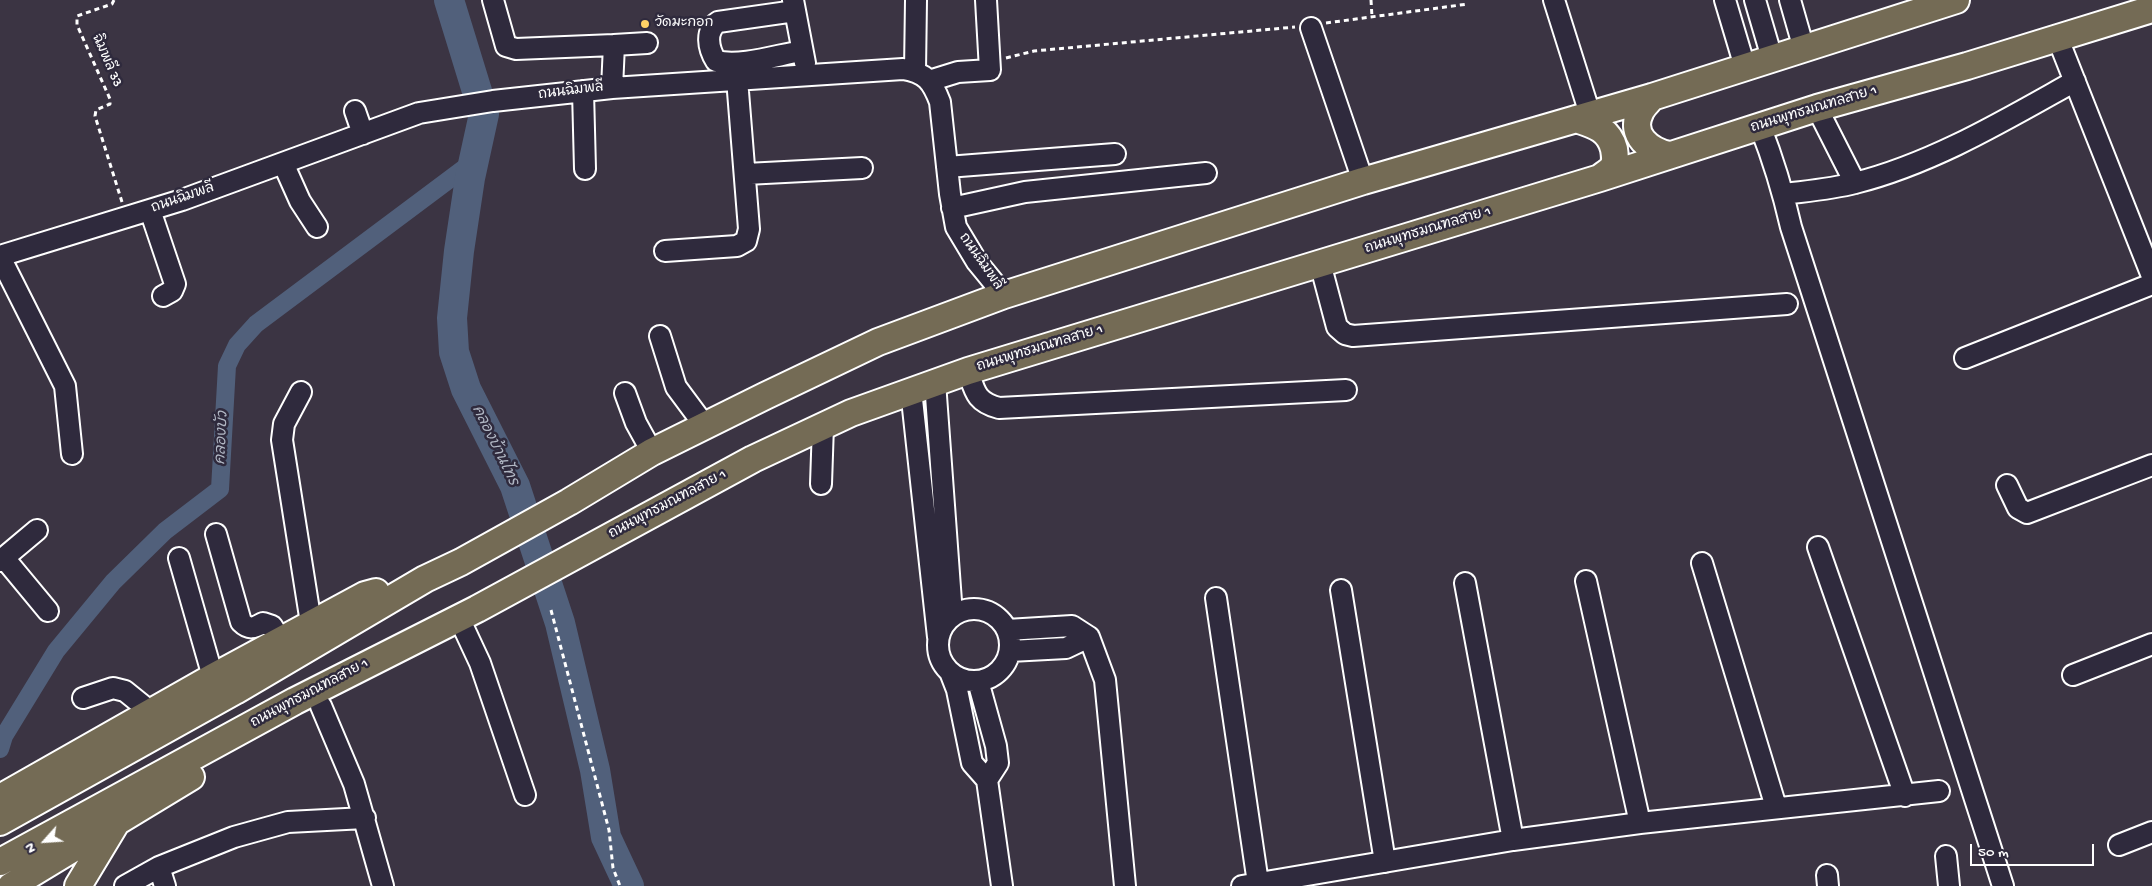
<!DOCTYPE html>
<meta charset="utf-8">
<style>
body{margin:0}
#map{position:relative;width:2152px;height:886px;overflow:hidden;background:#3b3443;font-family:"Gochi Hand",sans-serif}
canvas{display:block}
.north{position:absolute;left:20px;top:816px;width:50px;height:50px;-webkit-text-stroke:4px #2f2a3d;paint-order:stroke;rotate:244deg;font-size:14px;font-weight:700;line-height:20px;text-align:center;color:#fff}
.north::after{content:'';display:block;margin:auto;width:18px;height:22px;background:#fff;clip-path:polygon(50% 0,100% 100%,50% 72%,0 100%)}
.scale{position:absolute;left:1970px;top:844px;width:124px;height:22px;box-sizing:border-box;border:2px solid #fff;border-top:0;padding-left:6px;font-size:15px;line-height:18px;white-space:nowrap;color:#fff;-webkit-text-stroke:4px #2f2a3d;paint-order:stroke}
</style>
<div id="map">
<canvas width="2152" height="886"></canvas>
<div class="north">N</div>
<div class="scale">50 m</div>
</div>
<script>
const ctx = document.querySelector('canvas').getContext('2d');
ctx.lineJoin = 'round';
function strokePath(path, color, width, dash) { ctx.strokeStyle = color; ctx.lineWidth = width; ctx.lineCap = dash ? 'butt' : 'round'; ctx.setLineDash(dash || []); ctx.stroke(path); }
function write(font, color, halo, rows, align = 'center') {
  ctx.font = font + ' "Gochi Hand","Playpen Sans Thai",sans-serif'; ctx.lineWidth = 5; ctx.setLineDash([]); ctx.textBaseline = 'middle'; ctx.strokeStyle = halo; ctx.fillStyle = color; for (const [text, x, y, turn = 0] of rows) {
    ctx.save(); ctx.translate(x, y); ctx.rotate((+turn || 0) * Math.PI / 180); ctx.textAlign = isNaN(turn) ? turn : align; if (halo) ctx.strokeText(text, 0, 0); ctx.fillText(text, 0, 0); ctx.restore();
  }
}
strokePath(new Path2D(`
 M0,749L4,736L56,651L113,582L165,531L220,489L227,366L237,345L256,324L474,161`), '#51607b', 18);
strokePath(new Path2D(`
 M449,0L484,114L470,178L459,251L452,318L454,352L466,389L515,486L560,623L595,770L606,837L629,886`), '#51607b', 30);
const minor = new Path2D(`
 M493,0L506,46L516,49L614,45L612,88
 M793,0L805,63
 M1554,0L1590,114
 M1725,0L1745,67
 M1755,0L1772,58
 M1790,0L1804,49
 M795,11L718,22C705,31 708,48 716,61C741,67 777,55 802,51
 M1311,28L1363,181
 M2058,39L2152,276
 M614,45L647,43
 M915,71L916,0
 M929,81L958,72L990,70L986,0
 M583,91L585,169
 M1817,108L1855,183
 M355,111L363,134
 M1760,126C1773,159 1783,192 1791,227L2003,886
 M283,163L300,201L317,227
 M947,167L1115,154
 M746,174L862,168
 M1784,194C1807,191 1832,189 1855,183C1934,163 2005,120 2075,81
 M952,208L1025,192L1206,173
 M150,210L175,284L172,291L163,296
 M665,251L737,246L746,241L749,229L737,79
 M0,256L182,200L419,113L493,101L612,88L903,69C926,73 932,81 940,102L950,194L956,227L977,262L1004,295
 M0,257L65,386L72,454
 M1320,263L1337,327L1345,334L1353,336L1787,304
 M660,336L676,387L705,426
 M1965,358L2152,284
 M968,371C975,392 976,402 999,408L1346,390
 M935,382L952,615
 M911,390L938,637
 M301,392L284,424L282,440L311,623
 M625,393L636,423L652,452
 M821,484L823,425
 M2007,485L2018,508L2027,513L2152,465
 M216,534L241,622C249,630 254,628 263,623L272,626L280,639
 M1818,547L1905,796
 M4,558L48,611
 M179,558L213,677
 M0,561L37,530
 M1702,563L1776,807
 M1586,581L1640,823
 M1465,583L1513,840
 M1341,590L1385,862
 M1216,598L1258,883
 M938 645a36 36 0 1 1 72 0a36 36 0 1 1-72 0Z
 M459,618L480,663L525,795
 M1007,630L1072,626L1089,637L1066,648L1010,651
 M1089,637L1105,680L1125,886
 M950,672L957,690L972,763L987,780L998,763L996,746L978,681
 M2073,675L2152,644
 M83,698L113,688L125,691L151,712
 M321,706L354,784L383,886
 M987,780L1002,886
 M2119,845L2152,832
 M1946,856L1949,886
 M159,867L165,886
 M1827,875L1828,886
 M125,886L159,867L234,837L288,822L365,818
 M1242,886L1513,840L1640,823L1939,791`);
const major = new Path2D(`
 M1652,97C1648,102 1642,107 1640,113C1629,135 1650,151 1669,155
 M1576,119C1594,125 1609,129 1614,149C1615,155 1616,163 1612,168C1609,172 1603,175 1600,178
 M0,798L213,677L365,595L376,592
 M0,822L235,691L425,579L461,562L569,502L652,452L765,396L878,342L1004,295L1363,181L1652,97L1956,0
 M0,862L295,701L477,609L753,459L851,413L968,371L1600,178L1817,108L1967,66L2152,9
 M11,886L191,777
 M78,886L116,823`);
strokePath(minor, '#fff', 24);
strokePath(major, '#fff', 30);
strokePath(new Path2D(`
 M114,0L112,4L77,16V25L110,99V104L96,110L95,116L122,202
 M1371,0L1372,17
 M1326,23L1468,4
 M1006,58L1034,51L1295,27
 M551,610L609,830L613,868L620,886`), '#fff', 3, [5, 4]);
strokePath(minor, '#2f2a3d', 20);
strokePath(major, '#746b55', 26);
for (const [x, y, r, color] of [
 [645,24,5,"#ffd166"]
]) { const dot = new Path2D(); dot.arc(x, y, r, 0, 2 * Math.PI); ctx.fillStyle = color; ctx.fill(dot); strokePath(dot, '#2f2a3d', 2); }
write('14px', '#fff', '#2f2a3d', [
 ["วัดมะกอก",655,24]
], 'left');
write('14px', '#fff', '#2f2a3d', [
 ["ฉิมพลี 33",106,61,66],
 ["ถนนฉิมพลี",571,92,-7],
 ["ถนนพุทธมณฑลสาย 1",1814,110,-17],
 ["ถนนฉิมพลี",183,199,-19],
 ["ถนนพุทธมณฑลสาย 1",1428,231,-17],
 ["ถนนฉิมพลี",980,262,55],
 ["ถนนพุทธมณฑลสาย 1",1040,349,-17],
 ["ถนนพุทธมณฑลสาย 1",668,505,-28],
 ["ถนนพุทธมณฑลสาย 1",310,694,-28]
]);
write('italic 15px', '#b1b7c4', '#2f2a3d', [
 ["คลองบัว",223,438,-87],
 ["คลองบ้านไทร",494,446,64]
]);
</script>
